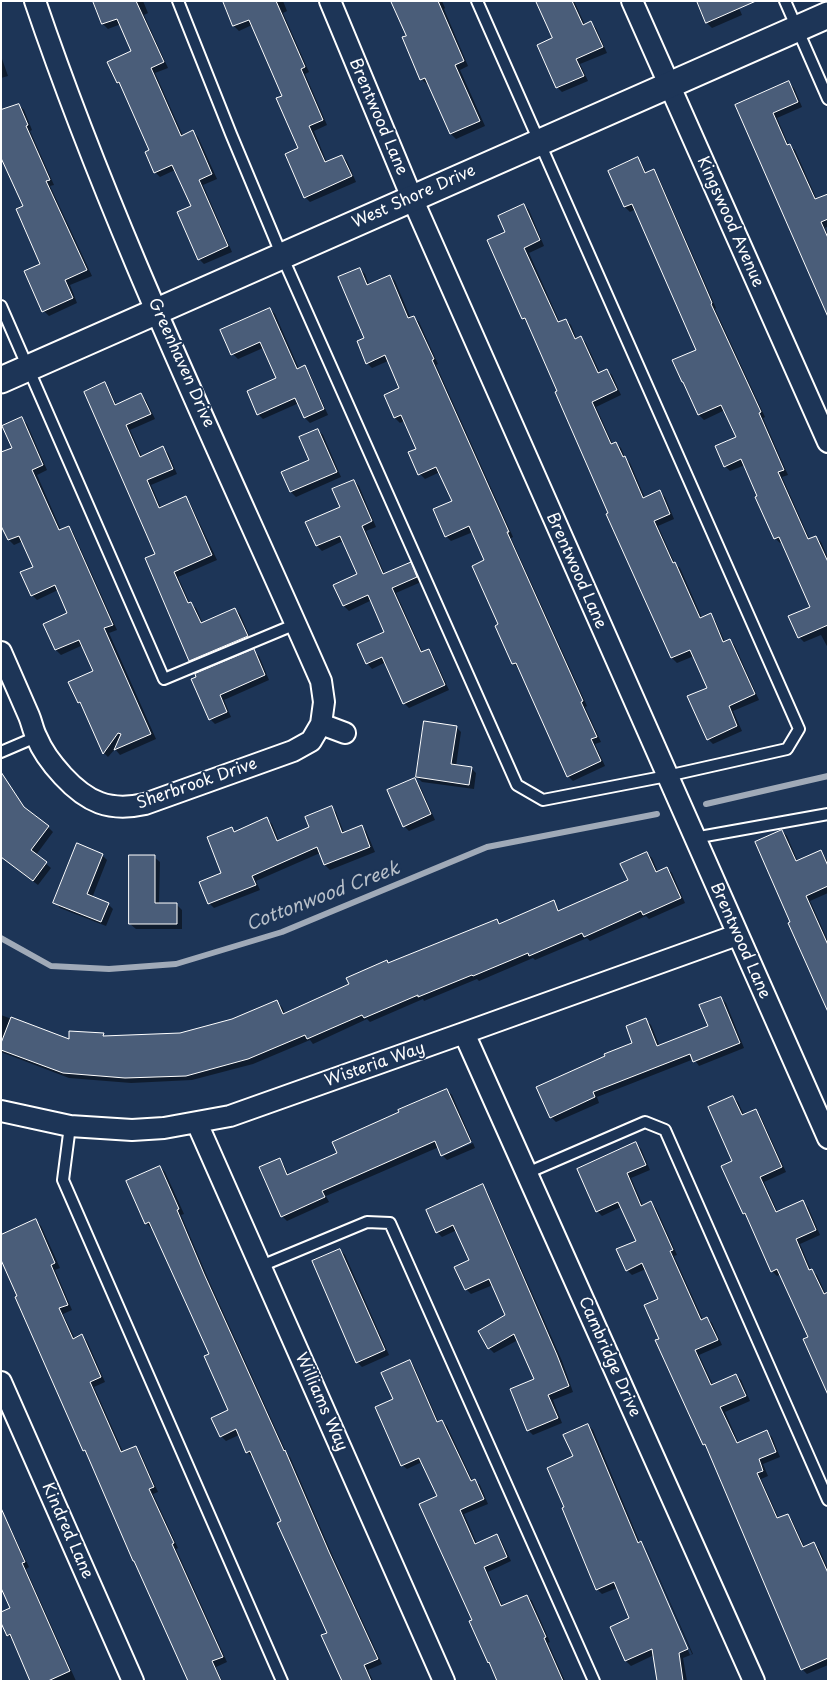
<!DOCTYPE html>
<style>
body{margin:0}
#map{position:relative;width:829px;height:1682px;overflow:hidden;background:#1d3557;font-family:"Playpen Sans",sans-serif}
canvas{display:block}
.frame{position:absolute;inset:0;border:2px solid #fff;pointer-events:none}
</style>
<div id="map">
<canvas width="829" height="1682"></canvas>
<div class="frame"></div>
</div>
<script>
const ctx = document.querySelector('canvas').getContext('2d');
ctx.lineJoin = 'round';
function fillPath(path, color) { ctx.fillStyle = color; ctx.fill(path, 'evenodd'); }
function strokePath(path, color, width, dash) { ctx.strokeStyle = color; ctx.lineWidth = width; ctx.lineCap = dash ? 'butt' : 'round'; ctx.setLineDash(dash || []); ctx.stroke(path); }
function write(font, color, halo, rows, align = 'center') {
  ctx.font = font + ' "Playpen Sans",sans-serif'; ctx.lineWidth = 4; ctx.setLineDash([]); ctx.textBaseline = 'middle'; ctx.strokeStyle = halo; ctx.fillStyle = color; for (const [text, x, y, turn = 0] of rows) {
    ctx.save(); ctx.translate(x, y); ctx.rotate((+turn || 0) * Math.PI / 180); ctx.textAlign = isNaN(turn) ? turn : align; if (halo) ctx.strokeText(text, 0, 0); ctx.fillText(text, 0, 0); ctx.restore();
  }
}
fillPath(new Path2D(`
 M95,1H143L148,13L144,15L168,68L155,73L183,136L193,132L198,137L217,179L203,185L232,252L204,264L199,259L192,207L175,170L160,177L155,172L151,151L122,87L118,83L133,52L121,24L108,29L103,24Z
 M224,1H283L287,11L283,13L309,72L305,74L327,125L314,131L327,163L342,156L347,161L356,182L310,202L305,197L300,149L284,96L252,25L239,31L234,26Z
 M392,1H442L445,8L444,9L468,66L460,70L485,126L456,139L451,134L429,83L427,84L421,79L408,36Z
 M537,1H574L585,25L591,23L596,28L607,53L580,64L588,81L562,92L557,87L554,39Z
 M698,1H736L742,15L712,28L707,23Z
 M1,56L8,76L1,78Z
 M789,83L794,88L802,107L777,118L789,146L795,150L817,200L828,195V226L825,228L828,234V313L783,215L785,214L736,106Z
 M19,105L24,110L32,130L30,131L54,185L50,186L92,276L70,285L77,303L49,316L44,311L42,265L24,207L1,155V110L2,112Z
 M637,159L642,164L647,174L653,171L658,176L716,308L715,309L765,417L763,418L788,475L782,477L810,540L816,537L821,542L828,558V648L821,635L804,642L799,637L812,608L781,542L780,543L775,538L745,465L730,471L725,466L737,438L725,410L704,420L699,415L697,351L636,209L630,212L625,207L610,171Z
 M524,205L529,210L544,246L529,253L560,323L566,320L571,325L577,340L581,338L586,343L600,373L607,370L612,375L621,395L596,407L613,445L616,443L621,448L625,458L630,463L645,498L660,492L665,497L674,519L658,526L675,564L680,568L702,618L710,615L715,620L725,642L730,640L735,646L759,700L733,711L742,731L713,744L708,739V688L694,656L677,663L672,658L607,515L609,514L559,392L528,323L523,318L507,233Z
 M360,269L365,274L369,285L390,276L395,281L411,319L414,317L419,322L438,364L436,365L513,537L511,538L587,706L585,707L601,742L595,744L605,766L573,781L568,776L520,668H518L513,663L500,625L486,561L473,532L451,541L446,536L453,501L440,472L425,479L420,474L417,450L404,421L400,423L395,418L401,388L388,361L372,368L367,363Z
 M270,309L275,314L299,369L304,367L309,372L328,415L310,423L305,418L299,403L263,419L258,414L277,379L263,348L238,359L233,354Z
 M104,384L109,389L117,406L141,395L146,400L155,419L130,430L142,457L163,448L168,453L177,474L151,485L161,508L185,498L190,503L217,560L178,577L190,604L196,608L203,624L235,609L240,614L252,642L195,665L190,660Z
 M22,419L27,424L47,470L37,475L61,530L68,527L73,532L117,630L109,633L156,739L120,755L115,749L108,757L104,753L83,707L79,702L95,672L83,645L61,655L56,650L69,614L58,590L37,600L32,595L34,567L23,541L14,545L9,540L1,523L13,448Z
 M318,430L323,435L341,477L296,497L291,492L283,473L311,461Z
 M354,481L359,486L376,527L366,531L385,575L410,564L415,569L421,582L396,593L423,653L428,650L433,655L449,690L409,708L404,703L386,662L372,669L367,663L386,633L372,600L349,611L344,606L359,575L343,541L322,551L317,546L307,523L342,507Z
 M253,651L259,656L269,680L224,700L231,717L215,724L210,719L192,680Z
 M456,727L461,732L456,766L471,768L476,773L474,789L422,782L417,777Z
 M414,779L419,784L435,820L409,831L404,826Z
 M331,807L336,812L344,833L361,826L366,831L375,852L330,870L325,865L320,853L256,881L260,890L214,908L209,903L223,874L232,828L236,832L267,819L272,824L279,841L310,828Z
 M48,827L53,832L36,855L51,868L38,885L1,857Z
 M782,831L787,836L798,862L821,852L828,861V893L810,901L828,941V1008L791,923Z
 M647,853L652,858L658,872L667,868L672,873L685,903L649,919L646,916L590,941L587,938L535,960L533,958L479,981L477,979L424,1001L423,999L370,1022L367,1019L313,1044L310,1040L253,1064L192,1080L131,1083L69,1078L1,1052V1015L70,1041L103,1035L105,1037L180,1034L232,1020L277,1002L282,1007L285,1014L351,985L388,964L497,920L501,924L554,902L560,911L629,881Z
 M102,855L107,860L92,898L108,904L113,909L106,926L60,908L55,902Z
 M154,857L160,862L159,904L177,905L182,910V929H136L130,924Z
 M721,998L726,1003L744,1048L699,1066L694,1059L597,1097L599,1103L556,1122L551,1117L634,1043L646,1020L651,1025L660,1047L709,1027Z
 M447,1090L452,1095L472,1141L443,1154V1155L439,1147L326,1196L329,1202L287,1221L282,1216L279,1160L284,1165L289,1176L339,1154Z
 M733,1097L738,1102L744,1115L755,1110L760,1115L786,1172L764,1182L778,1213L803,1202L808,1207L820,1235L800,1244L811,1270L817,1275L826,1295L809,1337L781,1274L777,1276L772,1271L748,1218L744,1214L734,1162Z
 M473,1143L475,1148L447,1160L443,1156Z
 M636,1143L641,1149L650,1170L631,1178L643,1206L651,1203L656,1208L677,1255L674,1256L703,1320L707,1318L712,1323L722,1345L699,1355L713,1385L736,1375L741,1380L750,1401L725,1412L739,1444L767,1432L772,1437L780,1457L763,1464L768,1476L761,1479L779,1519L787,1515L792,1520L805,1548L814,1544L819,1549L828,1569V1665L807,1674L802,1669L708,1448L704,1444L660,1339L659,1300L646,1269L632,1275L627,1270L637,1241L621,1207L602,1216L597,1211Z
 M160,1167L165,1172L184,1214L181,1215L209,1281L287,1454L290,1457L334,1559L382,1664L368,1670L373,1681H343L329,1633L254,1456L252,1457L247,1452L239,1435L226,1441L221,1436L230,1411L210,1354L153,1227L151,1228L146,1223Z
 M482,1186L487,1191L562,1361L573,1392L553,1400L562,1423L533,1435L528,1430L536,1380L518,1340L494,1353L489,1348L480,1331L507,1316L493,1285L471,1294L466,1289L471,1261L457,1230L442,1237L437,1232Z
 M36,1221L41,1226L60,1268L55,1270L72,1310L63,1314L75,1339L82,1336L87,1341L105,1382L94,1387L123,1452L135,1447L140,1452L158,1492L153,1494L178,1548L176,1549L227,1662L216,1667L222,1681H189L88,1454L84,1450Z
 M340,1250L345,1255L389,1355L362,1367L357,1362Z
 M409,1362L414,1366L439,1423L442,1421L447,1426L473,1482L475,1481L480,1485L488,1504L464,1514L477,1544L497,1535L501,1540L511,1561L488,1572L503,1607L527,1596L532,1601L550,1642L548,1643L565,1681H497L471,1621L473,1620L438,1497L422,1462L407,1469L402,1465L394,1400Z
 M588,1425L593,1430L640,1543L646,1548L693,1654L683,1658L687,1681H659L654,1655L631,1666L626,1661L612,1627L631,1619L617,1588L602,1594L597,1589L575,1457ZM643,1547H645L692,1654L690,1655Z
 M1,1508L29,1567L26,1569L76,1681H32L13,1640L8,1635L12,1608L1,1585Z`), '#0007');
strokePath(new Path2D(`
 M706,804L828,776
 M1,938L51,966L109,969L176,964L282,932L487,847L657,814`), '#a0aab8', 6);
const building = new Path2D(`
 M93,1H136L164,62L151,68L181,136L193,130L212,174L199,180L228,246L198,260L177,212L191,206L172,165L154,173L145,152L149,150L119,82L117,83L107,62L131,51L117,19L102,24Z
 M223,1H276L305,67L301,69L323,120L309,126L325,162L342,155L352,176L304,198L285,154L298,148L276,98L282,96L249,20L233,26Z
 M391,1H438L464,61L455,65L480,121L450,134L425,78L420,80L402,37L406,36Z
 M536,1H572L583,25L591,21L603,47L576,59L584,76L556,88L537,45L552,38Z
 M697,1H756L706,23Z
 M789,81L798,102L773,113L787,145L790,144L815,199L828,194V219L821,222L828,238V317L735,105Z
 M19,104L28,125L26,126L50,180L46,181L87,270L65,280L73,298L42,312L24,271L40,264L16,209L23,206L1,158V110Z
 M638,157L645,173L654,169L712,303L711,304L761,412L759,413L784,470L778,472L808,539L816,536L828,562V625L798,638L788,616L810,607L779,537L774,539L755,497L757,496L741,459L724,467L715,446L736,437L721,405L698,415L683,382H682L672,360L696,350L632,204L624,207L608,171Z
 M524,204L540,240L524,248L558,322L566,319L575,339L581,336L598,373L607,369L617,390L592,402L611,444L616,442L623,457L625,456L643,498L660,490L670,514L654,521L673,563L675,562L700,618L711,613L723,642L730,639L755,694L729,706L737,726L707,740L687,696L707,688L690,650L671,658L606,514L608,513L555,392L557,391L525,318L522,319L487,240L505,232L498,216Z
 M360,268L367,285L390,275L408,318L414,316L434,359L432,360L509,532H507L583,701L581,702L597,737L591,739L601,761L567,777L516,663L512,664L495,626L498,624L472,566L484,560L469,526L445,537L433,509L452,501L436,467L418,475L408,452L416,449L401,415L394,418L384,395L399,388L385,355L366,364L357,341L364,338L338,277Z
 M270,308L297,369L305,365L324,409L304,418L295,398L257,415L247,391L276,378L260,342L231,355L220,330Z
 M105,382L115,405L141,393L151,414L126,425L140,457L163,446L173,469L147,480L159,508L186,496L212,555L174,572L188,603L191,602L201,623L235,608L248,636L189,661L145,558L155,554L84,392Z
 M22,417L43,465L32,470L59,530L69,526L113,625L104,628L151,734L114,750L121,734L118,733L103,754L80,702L78,703L68,682L93,671L79,640L55,650L43,624L67,613L55,585L31,596L20,572L33,567L19,536L8,540L1,526V452L12,448L2,426Z
 M318,429L337,472L290,492L281,472L309,460L299,437Z
 M354,480L372,521L362,526L383,574L411,562L417,577L392,588L421,652L429,649L445,685L403,704L382,657L366,664L357,644L384,632L368,595L343,606L333,585L357,574L340,536L316,546L305,522L340,507L332,489Z
 M254,649L265,675L220,695L227,712L209,720L191,679L196,677L195,674Z
 M424,721L457,726L451,764L472,767L469,785L416,777Z
 M1,772L24,807L49,826L31,850L47,862L33,881L1,857Z
 M415,778L431,814L403,827L387,790Z
 M332,806L342,833L362,825L370,847L324,865L317,847L252,876L256,885L208,904L199,882L221,873L207,837L232,827L234,832L267,817L277,841L309,827L305,817Z
 M782,830L796,861L821,850L828,866V886L806,896L828,945V1012L788,923L790,922L755,842Z
 M77,843L103,854L87,894L109,903L101,922L53,903Z
 M647,852L656,872L667,867L681,898L643,915L641,911L584,937L582,933L529,956L528,953L473,976L472,975L418,997V995L364,1018L362,1015L307,1039L305,1035L248,1059L186,1076L125,1078L63,1073L1,1050V1043L11,1017L69,1039V1031L104,1033L103,1036L180,1033L232,1019L277,1000L283,1014L349,984L346,978L387,960L388,963L497,919L499,924L554,900L558,911L628,880L620,864Z
 M129,855H155V903H177V924H129Z
 M721,997L740,1043L693,1062L690,1054L593,1092L595,1097L550,1118L536,1087L605,1056L604,1054L632,1043L626,1026L646,1018L657,1046L708,1026L699,1005Z
 M447,1089L471,1142L441,1156L435,1141L322,1191L325,1197L281,1217L259,1167L280,1158L287,1175L337,1153L332,1142L399,1112L398,1110Z
 M733,1096L742,1115L756,1109L782,1167L760,1177L776,1212L803,1200L816,1230L796,1239L809,1270L812,1269L824,1294L828,1292V1395L803,1339L808,1337L777,1269L771,1272L745,1213L743,1214L721,1166L732,1161L708,1107Z
 M636,1142L646,1165L627,1173L641,1206L651,1201L673,1250L670,1251L701,1320L707,1317L718,1340L695,1350L711,1385L736,1374L746,1396L720,1407L737,1443L767,1430L776,1452L759,1459L763,1471L757,1473L777,1518L788,1514L803,1547L814,1542L828,1573V1658L801,1670L705,1444L703,1445L655,1340L659,1339L644,1305L658,1299L642,1263L626,1271L616,1249L636,1241L618,1202L596,1212L577,1169Z
 M160,1166L179,1209L177,1210L204,1274L284,1451L285,1450L329,1552L378,1659L364,1665L371,1681H342L321,1635L327,1633L277,1523L281,1521L250,1451L246,1453L236,1429L220,1437L211,1418L228,1410L204,1356L209,1354L149,1222L145,1224L126,1181Z
 M483,1184L557,1355L569,1386L548,1395L558,1418L527,1431L510,1389L534,1379L514,1334L488,1349L478,1331L505,1315L489,1279L465,1290L454,1267L469,1260L453,1225L436,1233L426,1210Z
 M36,1219L55,1263L51,1265L68,1305L59,1308L73,1339L82,1334L101,1377L90,1382L121,1452L136,1446L154,1487L149,1489L174,1543L172,1544L223,1657L212,1661L221,1681H188L134,1561H133L85,1450L83,1451L15,1297L17,1296L1,1260V1235Z
 M340,1249L385,1350L356,1363L312,1261Z
 M410,1360L437,1422L442,1420L471,1481L475,1479L484,1499L460,1510L475,1544L497,1534L507,1557L484,1567L501,1606L527,1595L546,1637L544,1638L563,1681H497L489,1662L488,1663L469,1621L472,1620L419,1504L437,1496L419,1458L401,1466L375,1407L393,1399L381,1373Z
 M588,1424L638,1543L641,1541L688,1649L679,1653L683,1681H657L652,1649L625,1661L610,1627L629,1618L614,1582L596,1590L562,1508L564,1507L547,1468L573,1456L563,1435Z
 M1,1508L25,1562L22,1563L70,1671L48,1681H30L10,1634L7,1636L1,1623V1612L10,1608L1,1588Z`);
fillPath(building, '#4a5d79');
strokePath(building, '#fff', 1);
const service = new Path2D(`
 M178,1L231,134L282,256L517,785L543,800L667,776L787,749L799,729L477,1
 M785,1L828,99
 M1,306L164,679L296,624
 M1,752L36,737
 M694,838L828,814
 M70,1126L63,1180L282,1681
 M527,1173L645,1122L665,1130L828,1500
 M261,1266L367,1222L390,1223L594,1681`);
const minor = new Path2D(`
 M35,1C114,234 222,456 321,681L324,702L321,724
 M330,1L412,198L828,1138
 M632,1L828,442
 M1,652C10,673 20,695 29,716C32,723 33,731 37,738C43,753 52,764 63,776C87,802 109,812 145,804L293,751L311,741L321,724L345,733
 M464,1033L754,1681
 M1,1111L70,1126L132,1130L164,1128L230,1116L464,1033L737,935
 M197,1123L444,1681
 M1,1382L133,1681`);
const tertiary = new Path2D(`
 M1,380L828,15`);
strokePath(service, '#fff', 14);
strokePath(minor, '#fff', 24);
strokePath(tertiary, '#fff', 29);
strokePath(service, '#1d3557', 10);
strokePath(minor, '#1d3557', 20);
strokePath(tertiary, '#1d3557', 25);
write('16px', '#fff', '#1d3557', [
 ["Brentwood Lane",378,117,67],
 ["West Shore Drive",414,197,-24],
 ["Kingswood Avenue",730,222,66],
 ["Greenhaven Drive",181,363,66],
 ["Brentwood Lane",576,571,66],
 ["Sherbrook Drive",197,784,-19],
 ["Brentwood Lane",740,941,66],
 ["Wisteria Way",375,1065,-19],
 ["Cambridge Drive",609,1357,66],
 ["Williams Way",321,1402,66],
 ["Kindred Lane",67,1531,66]
]);
write('italic 18px', '#b8c0ca', '#1d3557', [
 ["Cottonwood Creek",323,897,-21]
]);
</script>
